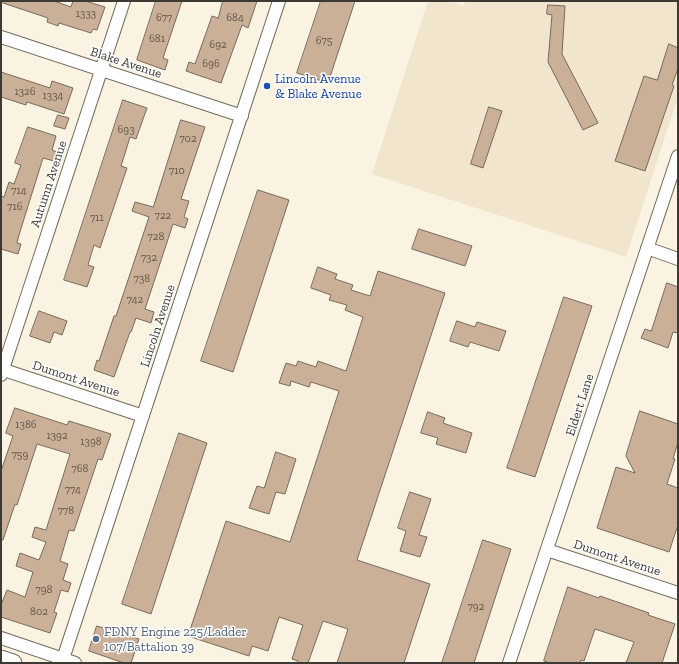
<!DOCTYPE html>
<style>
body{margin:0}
#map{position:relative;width:679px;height:664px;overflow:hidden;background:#fbf3e2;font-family:"Zilla Slab",serif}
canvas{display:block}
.frame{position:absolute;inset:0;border:2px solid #3d3a34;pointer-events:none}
</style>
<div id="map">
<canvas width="679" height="664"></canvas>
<div class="frame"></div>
</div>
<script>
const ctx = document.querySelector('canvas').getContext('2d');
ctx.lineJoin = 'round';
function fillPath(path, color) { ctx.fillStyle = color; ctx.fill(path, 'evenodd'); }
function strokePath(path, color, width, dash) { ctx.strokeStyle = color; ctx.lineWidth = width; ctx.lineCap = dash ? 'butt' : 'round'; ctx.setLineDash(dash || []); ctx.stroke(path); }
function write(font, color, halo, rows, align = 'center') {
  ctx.font = font + ' "Zilla Slab",serif'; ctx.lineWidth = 3; ctx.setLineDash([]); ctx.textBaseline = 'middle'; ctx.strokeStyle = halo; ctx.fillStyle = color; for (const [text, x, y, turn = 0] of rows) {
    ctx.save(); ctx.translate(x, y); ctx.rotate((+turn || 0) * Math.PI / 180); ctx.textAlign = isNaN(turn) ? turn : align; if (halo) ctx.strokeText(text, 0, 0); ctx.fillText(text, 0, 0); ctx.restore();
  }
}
fillPath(new Path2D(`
 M428,1H449L463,6L465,1H678V97L626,257L372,174Z`), '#f1e5ce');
const building = new Path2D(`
 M4,1H54L71,7L73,1H85L105,7L97,30L93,29L91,33L59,23L58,26L47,22L48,18L3,3Z
 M156,1H182L163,58L168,60L165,70L137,60Z
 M223,1H257L248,28L242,25L221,83L186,71L189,62L195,64L212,16L218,18Z
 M321,1H355L328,83L297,73Z
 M548,5L565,6L562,54L598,123L583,130L548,62L552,15L547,14Z
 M669,44L678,48V68L672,85L674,86L645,171L615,161L644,76L657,80Z
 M1,72L50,88L52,81L73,88L64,114L27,102L26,105L1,97Z
 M123,100L147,108L136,139L130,137L127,147L121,166L127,168L100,248L94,245L88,265L94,267L87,287L64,280Z
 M489,107L502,111L483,168L471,164Z
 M58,115L69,118L65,129L54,126Z
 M181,120L205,127L181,199L189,201L184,217L188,219L185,228L173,224L145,309L154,312L151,323L136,318L131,332H130L114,377L94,370L97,360L99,361L114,316H116L149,217L132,211L135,202L153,207Z
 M28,127L56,136L52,150L57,152L54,161L43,158L19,235L17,243L21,244L18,254L1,249V196L4,197L9,182L14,184L21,165L15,163Z
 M258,190L289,200L233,372L201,361Z
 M419,229L472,246L465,266L412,249Z
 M318,267L337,274L335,279L353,285L351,290L370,296L378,271L445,293L357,560L430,584L404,663H337L348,629L323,621L308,663H297L298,661L292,659L303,625L279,617L268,651L252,646L249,656L188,636L226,521L290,542L339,391L311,382L309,387L291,381L290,386L279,383L286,363L296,366L298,361L316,367L318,361L346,371L363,317L345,310L347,305L329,300L331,295L311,288Z
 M667,283L678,287V333L673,332L668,348L641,338L645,329L651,331Z
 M564,297L592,306L535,477L507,468Z
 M39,311L67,321L62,335L54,332L50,343L30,336Z
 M457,321L475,327L477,322L506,331L499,351L470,342L468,347L450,341Z
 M15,408L67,425L69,421L111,434L102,460L98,459L74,531L69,530L60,561L68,564L63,580L71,583L68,592L61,590L54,612L57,613L50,633L1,617V605L7,590L25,597L33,572L16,566L20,553L39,560L46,542L32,537L35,527L46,530L70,454L37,444L17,505L15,504L3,540H1V471L13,436L6,433Z
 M640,411L678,424V442L673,459H675L667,484L678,488V525L669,552L597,528L616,467L635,473L626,456Z
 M428,412L445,418L443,423L472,433L466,453L436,444L438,438L421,433Z
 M179,433L207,443L151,614L122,604Z
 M276,452L296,459L285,494L276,492L269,514L249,508L257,486L264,488Z
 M410,492L431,499L419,535L427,537L420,557L400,551L406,531L398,528Z
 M483,540L511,549L474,663H442Z
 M568,587L599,598L600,596L649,613L648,615L675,624L662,663H626L634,642L595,629L584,661L581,660L580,663H550L544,661Z
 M97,626L139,639L131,663H124L89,651Z`);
fillPath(building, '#cbb098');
strokePath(building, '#766a5e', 1);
const minor = new Path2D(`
 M1,37L242,116
 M647,248L678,259
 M1,369L143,416
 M1,375L124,1
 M547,550L678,593
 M1,638L75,663
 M63,659L279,1
 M509,663L678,156`);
const highway = new Path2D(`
 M1,659L13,663`);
strokePath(minor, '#726b5d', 14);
strokePath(highway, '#726b5d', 19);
strokePath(minor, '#fff', 12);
strokePath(highway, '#fff', 17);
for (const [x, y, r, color] of [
 [267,86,4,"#1a4fb4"],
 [96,639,4,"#5c6f8a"]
]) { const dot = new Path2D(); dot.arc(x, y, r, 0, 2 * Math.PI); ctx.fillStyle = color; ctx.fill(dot); strokePath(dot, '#fff', 1.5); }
write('11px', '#60584d', null, [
 ["1333",86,14],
 ["677",164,18],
 ["684",235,18],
 ["681",157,39],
 ["675",324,41],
 ["692",218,45],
 ["696",211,64],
 ["1326",25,92],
 ["1334",53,96],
 ["693",126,130],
 ["702",188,139],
 ["710",177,171],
 ["714",19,191],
 ["716",15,207],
 ["722",163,216],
 ["711",97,218],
 ["728",156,237],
 ["732",149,258],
 ["738",142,279],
 ["742",135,300],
 ["1386",26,425],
 ["1392",57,436],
 ["1398",91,442],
 ["759",20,455],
 ["768",80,469],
 ["774",73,490],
 ["778",66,511],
 ["798",44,590],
 ["792",476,607],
 ["802",39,612]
]);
write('13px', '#3d3a34', '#fff', [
 ["Blake Avenue",126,63,18],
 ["Autumn Avenue",49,184,-72],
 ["Lincoln Avenue",158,326,-72],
 ["Dumont Avenue",76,379,18],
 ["Eldert Lane",580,405,-72],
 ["Dumont Avenue",617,558,18]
]);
write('13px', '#164399', '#fff', [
 ["Lincoln Avenue",275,79],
 ["& Blake Avenue",275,94]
], 'left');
write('13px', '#4e5e75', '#fff', [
 ["FDNY Engine 225/Ladder",104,632],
 ["107/Battalion 39",104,647]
], 'left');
</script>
